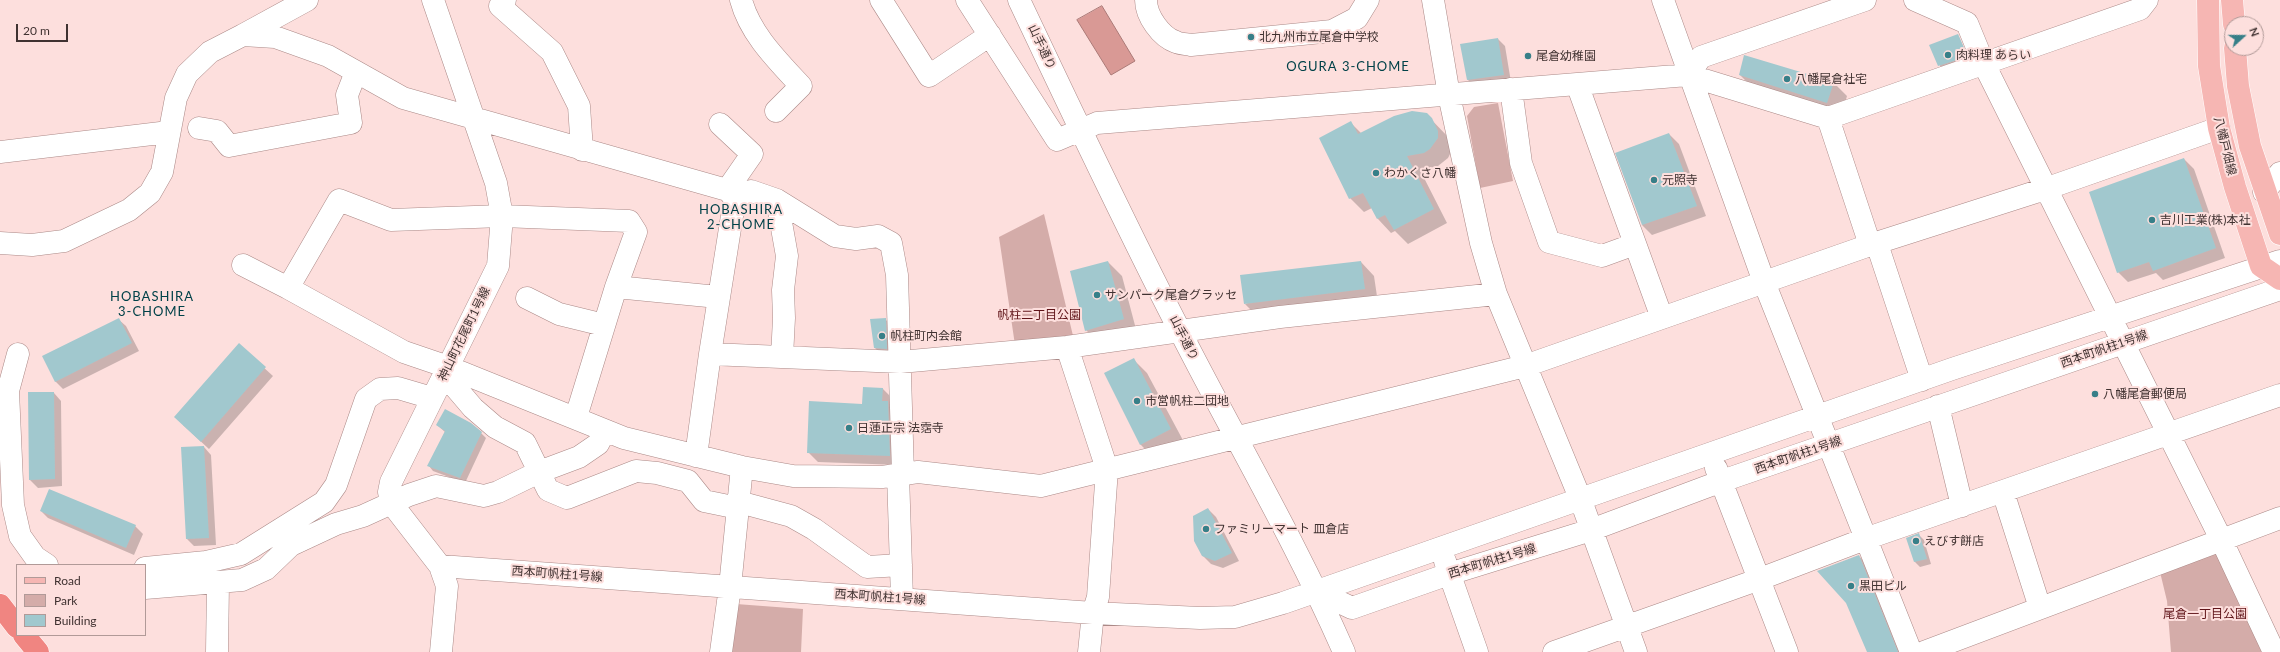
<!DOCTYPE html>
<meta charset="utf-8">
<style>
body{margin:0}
#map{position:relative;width:2280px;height:652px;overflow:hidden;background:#fddfdd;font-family:Lato,sans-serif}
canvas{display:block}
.legend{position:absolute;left:16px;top:564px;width:130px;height:72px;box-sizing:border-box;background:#fddfdd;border:1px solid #b19a98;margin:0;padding:5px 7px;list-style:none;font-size:12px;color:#403231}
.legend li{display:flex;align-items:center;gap:8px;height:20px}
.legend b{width:20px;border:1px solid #b19a98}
.north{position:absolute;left:2224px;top:16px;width:40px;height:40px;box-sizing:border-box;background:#fddfdd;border:1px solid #b19a98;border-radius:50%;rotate:69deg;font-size:11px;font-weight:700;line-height:16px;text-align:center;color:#403231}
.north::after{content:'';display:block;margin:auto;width:14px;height:18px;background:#377f88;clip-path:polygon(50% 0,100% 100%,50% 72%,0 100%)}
.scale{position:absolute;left:16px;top:24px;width:52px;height:18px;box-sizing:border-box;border:2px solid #403231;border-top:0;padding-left:5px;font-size:12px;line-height:14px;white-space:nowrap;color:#403231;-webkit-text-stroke:3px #fddfdd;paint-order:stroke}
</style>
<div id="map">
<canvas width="2280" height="652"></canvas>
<ul class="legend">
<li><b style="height:5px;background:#f6b6b3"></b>Road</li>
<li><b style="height:11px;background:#d4aca9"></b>Park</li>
<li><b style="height:11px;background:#a1c8ce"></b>Building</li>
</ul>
<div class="north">N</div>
<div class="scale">20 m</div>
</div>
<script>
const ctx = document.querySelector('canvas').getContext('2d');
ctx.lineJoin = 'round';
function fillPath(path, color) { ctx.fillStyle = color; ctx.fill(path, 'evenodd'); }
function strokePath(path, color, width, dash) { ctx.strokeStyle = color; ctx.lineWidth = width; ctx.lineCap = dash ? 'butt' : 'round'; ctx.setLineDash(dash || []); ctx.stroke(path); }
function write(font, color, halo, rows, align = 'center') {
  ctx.font = font + ' Lato,"Noto Sans JP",sans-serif'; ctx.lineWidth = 4; ctx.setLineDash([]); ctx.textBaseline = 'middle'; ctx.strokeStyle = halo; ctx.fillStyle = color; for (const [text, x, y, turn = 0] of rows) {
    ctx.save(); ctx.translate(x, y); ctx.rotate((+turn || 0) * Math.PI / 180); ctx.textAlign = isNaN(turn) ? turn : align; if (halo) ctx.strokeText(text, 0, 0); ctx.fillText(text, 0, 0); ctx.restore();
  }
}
fillPath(new Path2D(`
 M1498,103L1513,181L1480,188L1467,116L1474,107Z
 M1044,214L1074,340L1015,345L999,237Z
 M2210,552L2218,554L2265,652H2171L2167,601L2160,572Z
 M736,604L803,609L801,652H729Z`), '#d4aca9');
const water = new Path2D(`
 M1102,6L1135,61L1111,75L1077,20Z`);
fillPath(water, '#d99995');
strokePath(water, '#ab7a77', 1);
fillPath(new Path2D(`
 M1958,35L1966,53L1962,61L1941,68L1931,45Z
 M1498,39L1505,46L1511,82L1475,88L1468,80L1461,45Z
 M1740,75L1834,83L1847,96L1841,116L1754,89Z
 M1426,114L1450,139L1451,152L1448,158L1438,166L1420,170L1447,223L1408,244L1395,231L1391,233L1378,219L1372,208L1364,212L1350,198L1351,123L1362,134Z
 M1669,134L1679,144L1706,216L1652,235L1642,225Z
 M2184,159L2194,169L2225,258L2163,280L2156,273L2128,282L2118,272Z
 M1108,262L1122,276L1137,333L1100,344L1086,330Z
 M1361,262L1374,276L1378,303L1259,318L1245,304Z
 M118,319L126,326L139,351L63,389L55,381Z
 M885,319L890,324L891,353H880L875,348Z
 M239,345L273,376L209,449L183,425Z
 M1134,360L1147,373L1185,444L1155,459L1141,445L1105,373Z
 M864,388L883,389L893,399L899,465L818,462L808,452L863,405Z
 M29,393H54L61,401L62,486L38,488L30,480Z
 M437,425L481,433L486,438L465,483L433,471L429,466L445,432Z
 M204,447L211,455L216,545L194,546L187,539Z
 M1208,509L1216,517L1239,561L1223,568L1211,564L1203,556Z
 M41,511L135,526L143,534L134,555L48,518Z
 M1919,535L1924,540L1931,564L1920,567L1915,562L1907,539Z
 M1859,556L1866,563L1901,652H1868Z`), '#0003');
fillPath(new Path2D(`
 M1958,34L1965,50L1960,59L1938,66L1929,45Z
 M1498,38L1504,75L1467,80L1460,44Z
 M1744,55L1834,82L1827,103L1739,75Z
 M1412,111L1427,113L1432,118L1438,131V138L1430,149L1424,153L1407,156L1434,209L1394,230L1385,215L1377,219L1363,193L1349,199L1319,138L1351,121L1358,134L1394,116Z
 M1669,133L1697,206L1642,225L1615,153Z
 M2184,158L2216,248L2153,271L2149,262L2117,273L2089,192Z
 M1108,261L1124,319L1085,331L1070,271Z
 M1361,261L1365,289L1244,304L1240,275Z
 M119,318L132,343L55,382L42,356Z
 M886,318L887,349L874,348L870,319Z
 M239,343L266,367L201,442L174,417Z
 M1134,358L1171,429L1140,445L1104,373Z
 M863,387L883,388L882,401H888L890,456L807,453L809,401L862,404Z
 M28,392H54L55,479L29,480Z
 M445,409L471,423L482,432L460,478L427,466L445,431L436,425Z
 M204,446L209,538L186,539L181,447Z
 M49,489L136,525L126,548L40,511Z
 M1208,508L1232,553L1215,561L1202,556L1194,541L1193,516Z
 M1919,533L1927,559L1914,562L1906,538Z
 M1859,555L1898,652H1867L1846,603L1817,571Z`), '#a1c8ce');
const minor = new Path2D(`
 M433,0L496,183L502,216L498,266L391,482L389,492L392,504L440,566L447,586L441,652
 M505,0L500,6L552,52L579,106L582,150
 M741,0C750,34 778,61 801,86L776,111
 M881,0L929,76L990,35
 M967,0L1057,140L1097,123L1688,75L1828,118L2140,9L2147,0
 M1019,0C1072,112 1124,223 1181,333C1235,439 1296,542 1344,652
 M1146,0C1146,16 1161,37 1176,42C1180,44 1187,44 1191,45L1332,31L1357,18L1368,0
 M1433,0L1449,95L1481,243L1496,294L1580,498L1636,652
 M1663,0L1764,282L1911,652
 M1915,0L1967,23L1983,62L2221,539L2274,652
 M243,35L307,0
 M1688,75L1701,57L1865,0
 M1577,84L1662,318
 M1511,89L1521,163L1549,242L1602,256L1635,244
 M1828,118L1870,245
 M720,124L752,154L727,190
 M199,128L217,131L229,146L351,123L347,95L356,72
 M0,152L169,132
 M2264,192L2280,173
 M735,197L751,191L777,200L835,236L856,239L878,236L891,243L897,275L903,474
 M777,200L787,256L783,290L784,318L782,357
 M0,243L32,245L64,241L129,210L150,193L162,172L176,98L187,74L210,52L243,35L275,37L328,56L403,98L727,190L735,197L710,354L696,456
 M1877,244L1922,380
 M243,265L288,288L339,200L391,220L502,216L629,221L636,232L616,287L576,417
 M616,287L718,297
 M288,288L404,352L448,367L624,438L742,467L793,476L882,477L918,472L1041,486L1525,366L1870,245L2045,189L2219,128
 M527,298L559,314L604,325
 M1067,347L1107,469L1098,597L1093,613L1089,652
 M18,354L8,391L13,505L20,536L35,557L47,565
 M710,354L900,362L1067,347L1280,317L1496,294
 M444,374L473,408L495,427L525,443L548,490L567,498L636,471L657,473L688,481L704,501L738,508
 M1938,406L1962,506
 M1716,468L1787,652
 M898,474L902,599
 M2003,492L2040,608
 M739,502L791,516L814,529L867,567L901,565
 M1445,561L1477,652
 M440,566L1093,613L1200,618L1235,617L1283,603L1952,369L2280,261
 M145,568L206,562L241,554L324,502L336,485L366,399L380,389L398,388L432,398
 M145,588L242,580L266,569L291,545L336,524L363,516L409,495L436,486L484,496L498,492L539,472L579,457L598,444L605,431
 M1318,592L1352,608L1449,574L1591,530L1722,481L2280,289
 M217,652L218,583
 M721,652L730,587L742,467
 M1554,652L1760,579L1865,539L2280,395
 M1924,652L2280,518`);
const major = new Path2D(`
 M2208,0L2209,66L2219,128L2235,187L2261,266L2280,279
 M2232,0L2234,24
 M2235,48L2238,86L2250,146L2280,234`);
const highway = new Path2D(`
 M0,605L17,627
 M24,635L38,652`);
strokePath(minor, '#ab8987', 23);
strokePath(major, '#fff', 23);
strokePath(highway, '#fff', 23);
strokePath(minor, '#fff', 22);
strokePath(major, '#f6b6b3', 22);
strokePath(highway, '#f08581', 22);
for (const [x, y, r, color] of [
 [1251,37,4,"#377f88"],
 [1948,55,4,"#377f88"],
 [1528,56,4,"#377f88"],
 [1787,79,4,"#377f88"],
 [1376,173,4,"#377f88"],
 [1654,180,4,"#377f88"],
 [2152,220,4,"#377f88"],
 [1097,295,4,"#377f88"],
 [882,336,4,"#377f88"],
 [2095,394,4,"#377f88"],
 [1137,401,4,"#377f88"],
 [849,428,4,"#377f88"],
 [1206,529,4,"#377f88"],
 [1916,541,4,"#377f88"],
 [1851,586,4,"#377f88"]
]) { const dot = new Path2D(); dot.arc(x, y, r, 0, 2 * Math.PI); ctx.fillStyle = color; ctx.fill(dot); strokePath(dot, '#fddfdd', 1.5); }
write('12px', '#403231', '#fddfdd', [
 ["北九州市立尾倉中学校",1259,37],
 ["肉料理 あらい",1956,55],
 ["尾倉幼稚園",1536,56],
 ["八幡尾倉社宅",1795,79],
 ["わかくさ八幡",1384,173],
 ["元照寺",1662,180],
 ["吉川工業(株)本社",2160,220],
 ["サンパーク尾倉グラッセ",1105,295],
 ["帆柱町内会館",890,336],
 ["八幡尾倉郵便局",2103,394],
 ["市営帆柱二団地",1145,401],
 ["日蓮正宗 法霑寺",857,428],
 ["ファミリーマート 皿倉店",1214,529],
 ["えびす餅店",1924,541],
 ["黒田ビル",1859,586]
], 'left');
write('12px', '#403231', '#fddfdd', [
 ["山手通り",1042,47,65],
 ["八幡戸畑線",2225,146,76],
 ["神山町花尾町1号線",464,334,-64],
 ["山手通り",1184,338,63],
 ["西本町帆柱1号線",2104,349,-19],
 ["西本町帆柱1号線",1798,455,-19],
 ["西本町帆柱1号線",1492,561,-17],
 ["西本町帆柱1号線",557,574,4],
 ["西本町帆柱1号線",880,597,4]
]);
write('12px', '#5f1318', '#fddfdd', [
 ["帆柱二丁目公園",1039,315],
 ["尾倉一丁目公園",2205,614]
]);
ctx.letterSpacing = '1px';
write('13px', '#004148', '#fddfdd', [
 ["OGURA 3-CHOME",1348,67],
 ["HOBASHIRA",741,210],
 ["2-CHOME",741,225],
 ["HOBASHIRA",152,297],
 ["3-CHOME",152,312]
]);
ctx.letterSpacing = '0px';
</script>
